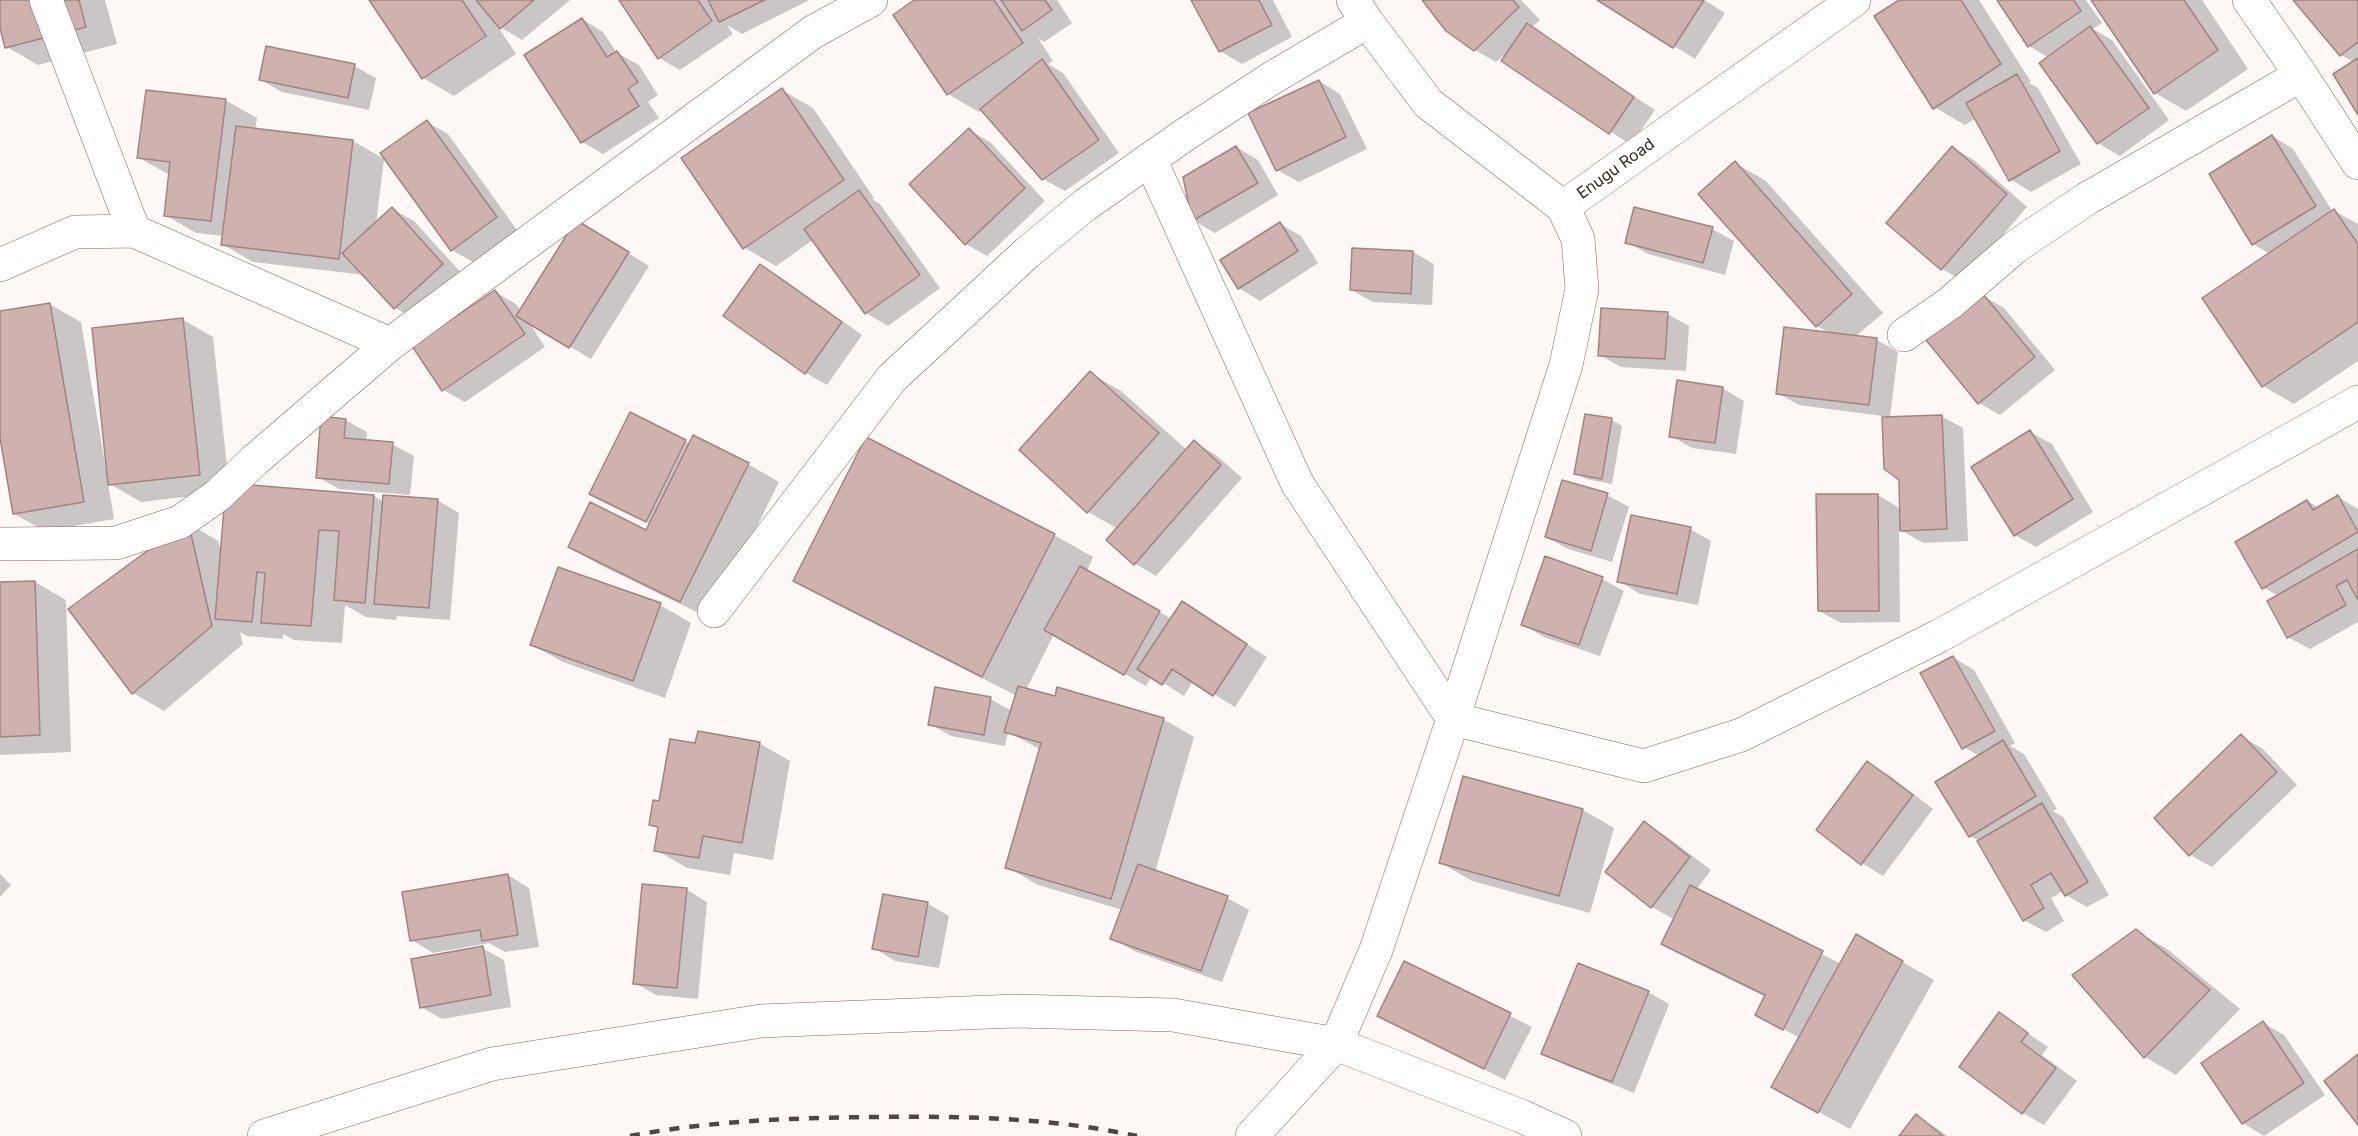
<!DOCTYPE html>
<style>
body{margin:0}
canvas{display:block;background:#fdf7f6}
</style>
<canvas width="2358" height="1136"></canvas>
<script>
const ctx = document.querySelector('canvas').getContext('2d');
ctx.lineJoin = 'round';
function fillPath(path, color) { ctx.fillStyle = color; ctx.fill(path, 'evenodd'); }
function strokePath(path, color, width, dash) { ctx.strokeStyle = color; ctx.lineWidth = width; ctx.lineCap = dash ? 'butt' : 'round'; ctx.setLineDash(dash || []); ctx.stroke(path); }
function write(font, color, halo, rows, align = 'center') {
  ctx.font = font + ' Inter,sans-serif'; ctx.lineWidth = 4.5; ctx.setLineDash([]); ctx.textBaseline = 'middle'; ctx.strokeStyle = halo; ctx.fillStyle = color; for (const [text, x, y, turn = 0] of rows) {
    ctx.save(); ctx.translate(x, y); ctx.rotate((+turn || 0) * Math.PI / 180); ctx.textAlign = isNaN(turn) ? turn : align; if (halo) ctx.strokeText(text, 0, 0); ctx.fillText(text, 0, 0); ctx.restore();
  }
}
fillPath(new Path2D(`
 M0,0H105L117,44L38,65L7,47L0,22Z
 M371,0H570L522,40L497,25L516,54L454,96L423,78Z
 M620,0H809L742,34L727,25L733,34L680,70L659,58Z
 M917,0H1057L1072,23L1044,42L1038,38L1053,61L1048,64L1063,73L1119,153L1065,191L1043,179L982,110L979,112L948,94Z
 M1193,0H1273L1292,37L1242,64L1220,51Z
 M1424,0H1521L1540,20L1531,28L1655,110L1631,145L1503,60L1507,52L1496,62L1475,50Z
 M1600,0H1704L1725,13L1695,59Z
 M1901,0H1979L2031,82L2029,83L2038,88L2081,164L2031,192L2010,179L1976,118L1965,125L1934,107Z
 M1998,0H2086L2102,23L2093,29L2112,40L2169,120L2120,156L2098,143L2042,63L2049,58L2029,46Z
 M2093,0H2202L2248,69L2186,111L2155,93Z
 M2295,0H2358V113L2354,62L2341,55Z
 M582,19L603,32L617,53L639,65L658,95L648,102L659,118L603,154L582,142Z
 M354,66L376,78L369,110L282,92L261,80Z
 M1319,81L1340,94L1367,149L1299,182L1277,170Z
 M782,90L813,108L874,198L872,199L880,204L940,288L888,326L866,313L813,240L776,266L745,248Z
 M225,100L257,118L255,130L353,141L384,159L376,224L392,209L414,221L464,276L417,320L395,308L365,275L253,262L222,244L223,236L196,233L165,215L170,175L139,158Z
 M427,122L448,134L517,230L473,262L452,250Z
 M969,130L990,142L1045,201L987,256L966,244Z
 M2272,136L2293,149L2333,212L2334,211L2358,224V361L2294,404L2263,386L2270,254L2253,244L2211,174Z
 M1236,147L1258,160L1278,195L1215,233L1193,220Z
 M1953,148L1974,160L2027,207L1963,281L1942,269L1888,222Z
 M1735,163L1766,181L1883,313L1855,337L1877,340L1898,352L1890,417L1799,405L1777,393L1831,334L1817,326Z
 M1280,224L1301,236L1318,263L1260,301L1239,288Z
 M1712,229L1734,241L1725,275L1648,254L1627,242Z
 M598,234L649,266L591,359L528,321L545,347L465,402L443,390L495,292L516,304L521,311Z
 M1413,252L1434,264L1432,305L1373,302L1351,290Z
 M760,266L782,278L862,335L827,385L806,373Z
 M1983,296L2004,308L2055,370L2000,415L1979,403Z
 M49,304L81,322L106,470H108L182,319L213,337L229,485L374,496L384,502L437,500L459,513L450,620L397,616L396,620L366,617L345,605L342,643L294,640L283,634V639L247,636L240,632L243,644L164,711L133,693L188,523L218,541L221,551L226,492L141,502L108,483L114,519L45,531L14,514L0,429V313Z
 M1667,314L1689,326L1686,371L1621,367L1600,355Z
 M1090,373L1121,391L1187,450L1194,442L1216,455L1242,478L1156,576L1134,563L1118,529L1088,512L1021,450Z
 M1722,388L1744,401L1736,454L1692,448L1671,436Z
 M631,414L690,444L748,464L779,482L711,619L600,565L569,547L646,532L650,524L591,493Z
 M1586,416L1612,420L1622,426L1612,484L1586,479L1576,473Z
 M1941,416L1963,428L1968,541L1923,543L1899,529L1900,622L1841,623L1819,611L1878,495L1901,509Z
 M345,420L367,432L366,442L392,444L414,456L410,495L339,489L318,477Z
 M2030,432L2052,444L2093,512L2036,547L2015,535Z
 M1607,495L1629,507L1612,562L1568,549L1546,537Z
 M2338,497L2358,509V622L2310,649L2288,637L2279,596L2264,588L2307,501L2319,508Z
 M1690,529L1711,541L1698,605L1640,594L1619,581Z
 M1054,535L1093,557L1087,571L1172,619L1183,603L1267,657L1235,707L1193,681L1184,696L1152,676L1146,686L1054,634L1026,690L1056,698L1163,719L1194,737L1155,872L1227,898L1249,910L1222,982L1134,951L1112,938L1123,910L1038,885L1007,867L1041,750L1008,732L1005,746L951,736L930,724L990,699L1012,711L1017,696L834,603L795,580Z
 M1602,579L1624,591L1600,656L1544,637L1523,624Z
 M35,582L66,600L71,752L0,755V584Z
 M660,605L691,623L665,698L563,662L532,645Z
 M1953,657L1974,670L2015,743L2010,746L2024,754L2057,809L2053,811L2063,817L2109,895L2087,907L2066,895L2063,891L2051,898L2064,921L2046,932L2024,920L1978,840L1970,836L1979,756L1964,747Z
 M2241,736L2263,749L2297,785L2212,867L2190,855L2156,818Z
 M759,743L790,761L773,860L734,853L730,875L687,868L656,850L660,829L651,824L660,803L697,745Z
 M1868,763L1889,775L1933,809L1883,876L1862,863Z
 M1583,810L1614,828L1590,913L1472,881L1441,863Z
 M1644,823L1666,836L1711,870L1696,890L1841,964L1857,936L1934,980L1850,1129L1804,1104L1800,1038L1757,1015L1766,997L1694,962L1663,944L1675,920L1652,907L1607,871Z
 M0,874L11,885L0,897Z
 M508,875L529,888L539,947L505,952L489,943L433,953L412,940Z
 M686,889L707,902L698,999L656,995L635,983Z
 M884,896L928,904L949,916L939,968L895,961L874,948Z
 M2136,931L2167,949L2240,1009L2176,1075L2145,1057Z
 M482,948L504,960L511,1007L442,1019L421,1007Z
 M1405,963L1532,1027L1505,1080L1379,1016Z
 M1648,992L1669,1004L1634,1093L1565,1065L1543,1053Z
 M2000,1014L2048,1047L2042,1055L2077,1081L2044,1125L2023,1113Z
 M2263,1023L2284,1035L2325,1095L2264,1136L2243,1123Z
 M1916,1116L1938,1129L1947,1136H1901Z`), '#0003');
const building = new Path2D(`
 M0,0H79L86,27L5,48L0,28Z
 M369,0H462L486,36L422,79Z
 M476,0H534L500,29Z
 M619,0H698L712,21L658,59Z
 M708,0H765L719,22Z
 M914,0H994L1023,43L947,95L893,15Z
 M1001,0H1045L1052,10L1022,31Z
 M1191,0H1259L1272,25L1219,52Z
 M1422,0H1513L1519,7L1474,51L1446,31Z
 M1597,0H1704L1673,48Z
 M1899,0H1961L2001,64L1933,109L1874,16Z
 M1997,0H2074L2081,11L2028,47Z
 M2091,0H2184L2218,50L2154,94Z
 M2293,0H2358V42L2340,56Z
 M582,18L607,57L617,51L638,82L628,89L639,106L581,143L524,55Z
 M1527,23L1634,97L1609,134L1501,61Z
 M2090,26L2149,108L2097,144L2039,63Z
 M266,46L355,64L348,98L259,80Z
 M2358,58V115L2333,74Z
 M1042,59L1099,140L1042,180L980,109Z
 M2017,74L2060,151L2009,181L1966,103Z
 M1319,80L1346,137L1276,171L1248,113Z
 M782,88L844,180L743,249L681,158Z
 M146,90L226,99L211,221L164,216L170,162L137,158Z
 M427,120L497,217L451,251L380,153Z
 M236,126L353,140L339,259L221,245Z
 M969,128L1025,188L965,245L909,184Z
 M2272,135L2316,206L2252,245L2209,174Z
 M1236,146L1258,183L1192,221L1183,177Z
 M1952,146L2007,194L1941,270L1886,223Z
 M1735,161L1852,294L1816,327L1698,194Z
 M859,190L920,275L865,314L804,229Z
 M392,207L443,264L394,309L342,253Z
 M1634,207L1713,227L1703,263L1625,243Z
 M2334,209L2358,244V322L2262,387L2202,298Z
 M576,220L629,252L569,348L516,316Z
 M1280,222L1298,251L1238,289L1220,260Z
 M1352,248L1413,251L1411,294L1350,290Z
 M760,264L842,322L805,374L723,316Z
 M495,290L525,334L442,391L412,346Z
 M1983,294L2035,357L1978,404L1926,340Z
 M50,303L84,502L13,514L0,438V311Z
 M1601,308L1668,312L1665,359L1598,356Z
 M183,318L200,475L108,485L92,328Z
 M1784,327L1877,338L1869,405L1776,394Z
 M1090,371L1159,433L1087,513L1019,450Z
 M1677,380L1723,387L1715,443L1669,437Z
 M630,412L686,440L646,522L589,494Z
 M1585,414L1612,418L1602,479L1574,474Z
 M1942,415L1947,529L1900,531L1899,480L1884,469L1882,417Z
 M321,416L346,419L344,438L393,442L389,484L316,478Z
 M2030,430L2073,499L2014,536L1971,467Z
 M693,435L749,463L680,602L568,547L590,502L646,530Z
 M866,437L1055,534L982,677L793,581Z
 M1194,440L1221,465L1134,565L1106,540Z
 M1562,480L1608,493L1591,551L1545,537Z
 M226,483L374,495L365,603L334,600L339,531L319,530L311,626L261,623L265,573L257,572L252,622L215,619Z
 M1816,494H1878L1879,611H1818Z
 M383,495L438,499L429,608L374,604Z
 M2338,495L2358,532L2262,589L2235,542L2307,500L2313,510Z
 M1631,515L1691,527L1677,594L1617,582Z
 M188,521L212,626L132,694L68,609Z
 M2358,549V600L2347,580L2336,586L2346,605L2287,638L2267,601Z
 M1545,556L1603,577L1579,645L1521,625Z
 M1080,566L1160,611L1124,675L1044,630Z
 M558,567L661,603L633,681L530,645Z
 M35,581L40,735L0,737V582Z
 M1182,601L1247,644L1213,696L1172,669L1162,685L1137,669Z
 M1953,656L1995,731L1962,749L1920,673Z
 M1018,686L1055,696L1057,687L1164,718L1111,899L1005,868L1041,743L1004,732Z
 M935,687L991,697L984,735L928,725Z
 M698,731L760,742L742,843L703,836L699,858L654,851L658,827L649,825L653,800L659,801L670,739L695,743Z
 M2241,734L2277,772L2189,856L2154,818Z
 M2003,740L2036,796L1969,837L1935,782Z
 M1867,761L1913,795L1861,865L1816,830Z
 M1463,776L1583,809L1559,896L1439,863Z
 M2042,803L2088,882L2065,896L2051,873L2031,885L2044,908L2023,921L1977,841Z
 M1644,821L1690,857L1651,908L1605,872Z
 M1138,864L1228,896L1201,971L1110,939Z
 M508,874L518,935L482,941L480,930L410,941L402,892Z
 M642,884L687,888L677,988L633,984Z
 M1690,885L1823,951L1783,1030L1755,1015L1765,995L1661,944Z
 M883,894L928,902L918,957L872,949Z
 M2136,929L2210,990L2144,1058L2072,975Z
 M1856,934L1903,961L1818,1113L1771,1087Z
 M483,946L491,995L420,1008L411,959Z
 M1404,961L1511,1013L1484,1069L1377,1016Z
 M1578,963L1649,991L1612,1082L1541,1054Z
 M1999,1012L2028,1033L2021,1042L2056,1068L2022,1114L1959,1067Z
 M2263,1021L2304,1083L2242,1124L2201,1063Z
 M2358,1054V1125L2324,1081Z
 M1916,1114L1943,1136H1899Z`);
fillPath(building, '#cfb1af');
strokePath(building, '#a08483', 1.5);
const street = new Path2D(`
 M46,0L134,231L390,344
 M1353,0L1367,22L1428,103L1563,207L1854,0
 M2249,0L2301,75L2358,163
 M1150,159L1297,483L1453,719L1644,766L1741,735L1939,636L2358,402
 M0,265L75,232L134,231
 M1904,335L1950,303L2015,247L2088,198L2301,75
 M0,544L116,543L180,522L217,496L255,460L390,344L813,32L871,0
 M714,611L892,378L1028,252L1085,205L1186,134L1272,78L1367,22
 M264,1136L492,1064L761,1021L1015,1011L1173,1015L1336,1044L1521,1116L1565,1136
 M1252,1136L1336,1044L1376,950L1453,719L1566,365L1582,289L1578,239L1563,207`);
strokePath(street, '#806564', 34);
strokePath(street, '#fff', 33);
strokePath(new Path2D(`
 M630,1136C708,1121 790,1118 870,1117C959,1116 1049,1117 1137,1136`), '#514646', 4.5, [10, 10]);
write('16px', '#332727', '#fff', [
 ["Enugu Road",1616,169,-36]
]);
</script>
